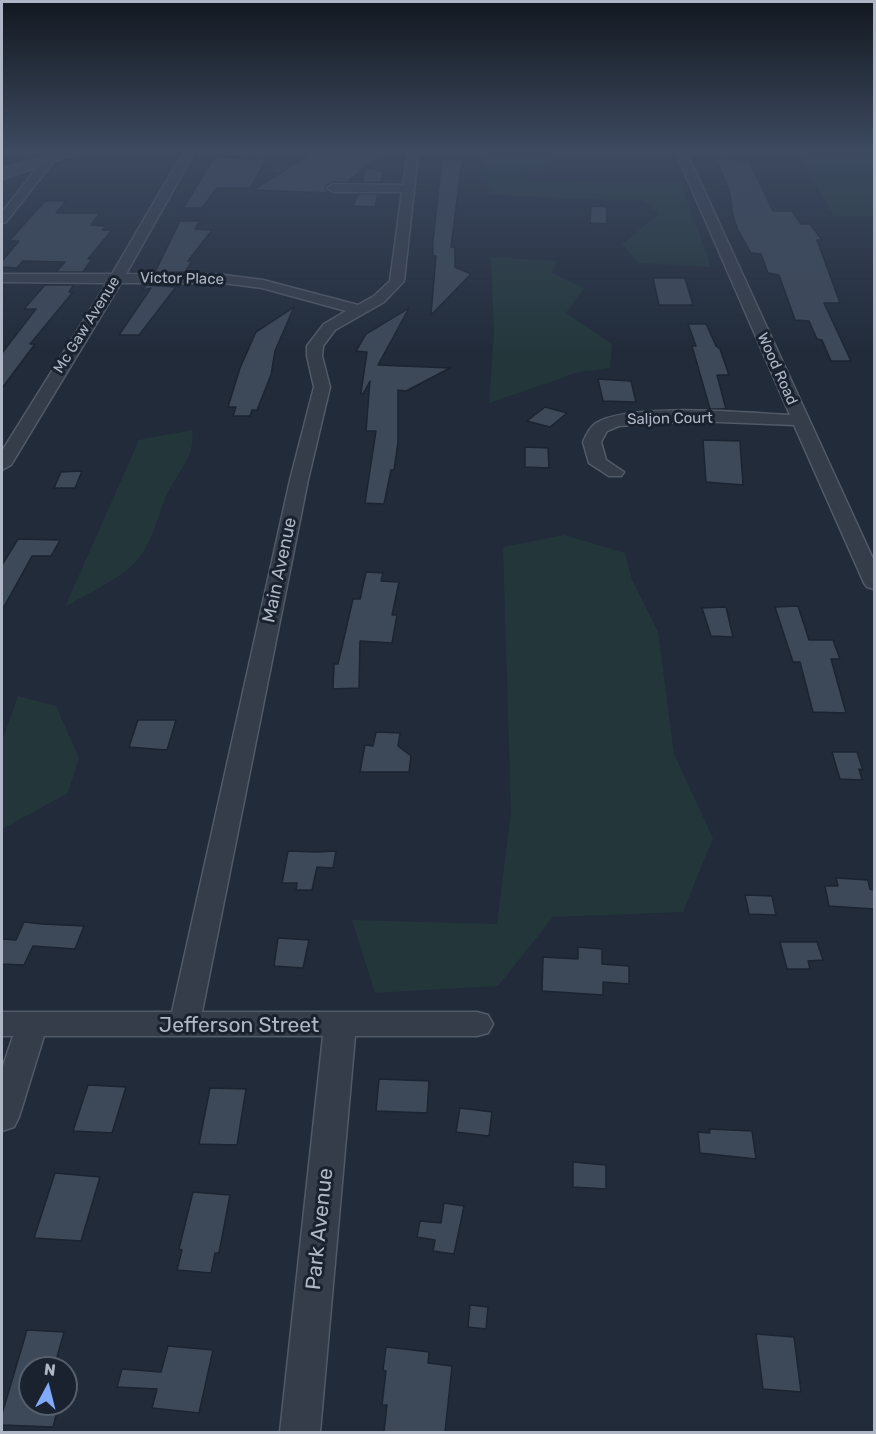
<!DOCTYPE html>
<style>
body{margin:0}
#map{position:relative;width:876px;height:1434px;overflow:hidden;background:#212b3a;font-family:Rubik,sans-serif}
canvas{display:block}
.frame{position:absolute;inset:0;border:3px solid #afb7c6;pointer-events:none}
.north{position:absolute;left:18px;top:1356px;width:60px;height:60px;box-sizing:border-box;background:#1a222f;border:2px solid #565e6b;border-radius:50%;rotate:7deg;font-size:16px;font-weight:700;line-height:24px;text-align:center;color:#afb7c6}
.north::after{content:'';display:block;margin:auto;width:21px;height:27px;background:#81abfa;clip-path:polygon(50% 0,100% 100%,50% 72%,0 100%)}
</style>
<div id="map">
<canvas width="876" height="1434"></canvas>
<div class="frame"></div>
<div class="north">N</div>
</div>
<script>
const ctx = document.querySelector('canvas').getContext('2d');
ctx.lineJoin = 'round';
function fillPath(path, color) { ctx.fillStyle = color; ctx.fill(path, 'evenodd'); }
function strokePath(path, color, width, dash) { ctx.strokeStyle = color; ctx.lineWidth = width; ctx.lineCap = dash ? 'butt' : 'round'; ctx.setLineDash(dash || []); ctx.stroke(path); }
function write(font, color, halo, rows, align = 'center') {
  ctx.font = font + ' Rubik,sans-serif'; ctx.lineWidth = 6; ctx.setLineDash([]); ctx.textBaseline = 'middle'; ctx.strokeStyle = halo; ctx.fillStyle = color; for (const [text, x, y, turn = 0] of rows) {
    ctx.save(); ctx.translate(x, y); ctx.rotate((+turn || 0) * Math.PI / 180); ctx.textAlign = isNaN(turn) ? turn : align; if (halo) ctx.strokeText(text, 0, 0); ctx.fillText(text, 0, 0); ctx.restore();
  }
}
fillPath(new Path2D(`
 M485,153H667L668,158L556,159L543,171L522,173L524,181L681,183L711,267L638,263L622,244L659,214L643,200C591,201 540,196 489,195Z
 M798,153H874V216H834Z
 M491,257L556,261L552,273L584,288L566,313L612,344L610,368L579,372L489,403L494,333Z
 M192,430C196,455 179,471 168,492C156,517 152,551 128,569C109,584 85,595 65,607L139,440Z
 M564,535L625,553L632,580L658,632L674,754L713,838L683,912L553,917L498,986L375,993L352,920L497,924L511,812L503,547Z
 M18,696L56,706L79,758L68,793L2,829V741Z`), '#23373b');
const building = new Path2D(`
 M313,153H382L347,182H333L326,186L325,189L330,193L253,190Z
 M214,158L267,159L250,188H217L202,208H183Z
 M442,158L462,161L451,247H455V267L471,274L431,315L436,256H433V241Z
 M717,158L749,161L773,211H792L801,224H810L822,240H817L840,303H824L851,361H831L822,340L817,339L809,321L795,320L779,275L768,273L761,254L751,253L738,230L733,216L730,194Z
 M367,167L383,172L381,182H362Z
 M358,194H378L375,207L353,206Z
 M45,201H66L56,213H100L91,225L106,226L102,230H112L88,259H92L83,272H56L65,262L23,261L17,268L2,267V261L19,241H9Z
 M591,206L607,207V224L590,223Z
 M180,221H200L195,229L212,230L188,261H192L185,272H155Z
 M653,278H685L693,305H659Z
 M45,285H74L69,292H73L30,344H35L2,388V353L36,309H24Z
 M146,285L176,287L139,335H119L151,288L143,290Z
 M294,307L275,351L271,375L257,410H252L250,416H233L236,407H228L240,368L256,332Z
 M409,308L378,365L450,368L406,391L398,390V442L394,470H391L384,504L365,503L376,431H366L370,381L363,394L361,393L367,352L356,351L366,334Z
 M688,324H706L716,346L720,349L729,375H717L726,409H710L692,346H696Z
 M598,379L631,381L636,402L603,401Z
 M545,407L567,413L550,427L527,421Z
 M703,440L740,441L743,485L706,482Z
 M525,447L548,448L549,468L525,467Z
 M82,471L75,488H54L61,472Z
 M18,539L60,540L51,556H32L2,610V565Z
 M366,572L383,573L381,581L399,582L392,615H397L392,643L360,641L359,688L333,689L334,664H338L353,599H360Z
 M798,606L809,640H833L840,659H831L846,713L813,712L800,662H793L775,607Z
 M726,607L733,637L711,636L702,608Z
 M138,720H176L167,750L129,747Z
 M376,732L400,733L398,746L411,756L409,772H360L365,745L373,746Z
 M832,752H857L863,770L859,769L862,780L840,779Z
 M288,851L316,852L336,851L333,868L317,867L312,890H296L297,883H282Z
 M836,878L868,880L870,889L874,890V909L829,906L825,886H838Z
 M745,895L772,896L776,915L749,914Z
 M24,922L42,924L84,926L75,949L33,946L24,965L2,964V939L16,940Z
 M278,938L309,940L303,968L274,966Z
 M780,942H817L823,960L808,961L810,969H787Z
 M578,947L602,949V964L629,966V984L603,982V995L542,991L543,957L578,959Z
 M379,1079L429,1081L427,1113L376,1111Z
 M88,1085L126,1087L112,1133L73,1131Z
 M210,1088L246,1089L237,1145L199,1144Z
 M460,1108L492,1112L489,1136L456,1132Z
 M709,1129L752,1131L756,1159L700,1153L698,1132L710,1133Z
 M573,1162L606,1165V1189L573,1187Z
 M55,1173L100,1177L81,1241L34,1238Z
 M193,1192L230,1195L219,1253H215L211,1273L177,1270L182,1250L179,1249Z
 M444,1203L464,1206L454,1254L433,1251L435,1240L417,1237L420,1221L441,1223Z
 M470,1305L488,1307L486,1329L468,1327Z
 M27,1330L64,1332L54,1368H30V1404H59L53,1427L2,1425V1414Z
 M756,1334L794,1337L801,1392L763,1389Z
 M168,1346L213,1350L199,1413L152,1408L157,1389L117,1387L122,1369L161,1372Z
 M386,1347L429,1352L428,1363L452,1366L445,1432H384L387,1405H382L386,1371L383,1370Z`);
fillPath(building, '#3d4959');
strokePath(building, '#1c2431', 1.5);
const street = new Path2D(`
 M183,153H194L126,274L223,275L263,280L358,305L374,296L390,281L402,192H333L327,188L333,184L403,185L408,153H418L404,281L384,302L335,330L323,346L322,356L330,387L308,480L202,1012H477L488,1015L493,1024L488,1033L477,1036H355L320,1432H280L323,1036H44L19,1117L14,1127L2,1131V1069L13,1036H2V1012H172L290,480L314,387L307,356V346L324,324L346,311L262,288L223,283H121L11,465L2,470V451L107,283L2,282V274H112Z
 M676,153H687L874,561V589L867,587L864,583L794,425L696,421L619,426L607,431L601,442L606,460L624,472L621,476H609L589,463L583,442C586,435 590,427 596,423C631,402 747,413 790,415Z
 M44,159L54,161L6,222L2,223V212Z`);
const secondary = new Path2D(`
 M54,153H78L2,179V169Z`);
strokePath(street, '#525a68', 3);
strokePath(secondary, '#525a68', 3);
fillPath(street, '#353d4a');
fillPath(secondary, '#424c5d');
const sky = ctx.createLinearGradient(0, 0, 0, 354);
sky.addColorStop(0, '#121820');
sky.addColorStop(0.43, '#3d4a60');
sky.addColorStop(1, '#3d4a6000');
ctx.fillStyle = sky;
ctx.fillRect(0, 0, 876, 354);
write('15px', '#afb7c6', '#1a222f', [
 ["Victor Place",182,279,1],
 ["Mc Gaw Avenue",87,325,-58],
 ["Wood Road",777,369,66],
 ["Saljon Court",670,419,-1]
]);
write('18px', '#afb7c6', '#1a222f', [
 ["Main Avenue",280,570,-78]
]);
write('21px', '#afb7c6', '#1a222f', [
 ["Jefferson Street",239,1026],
 ["Park Avenue",320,1229,-84]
]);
</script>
